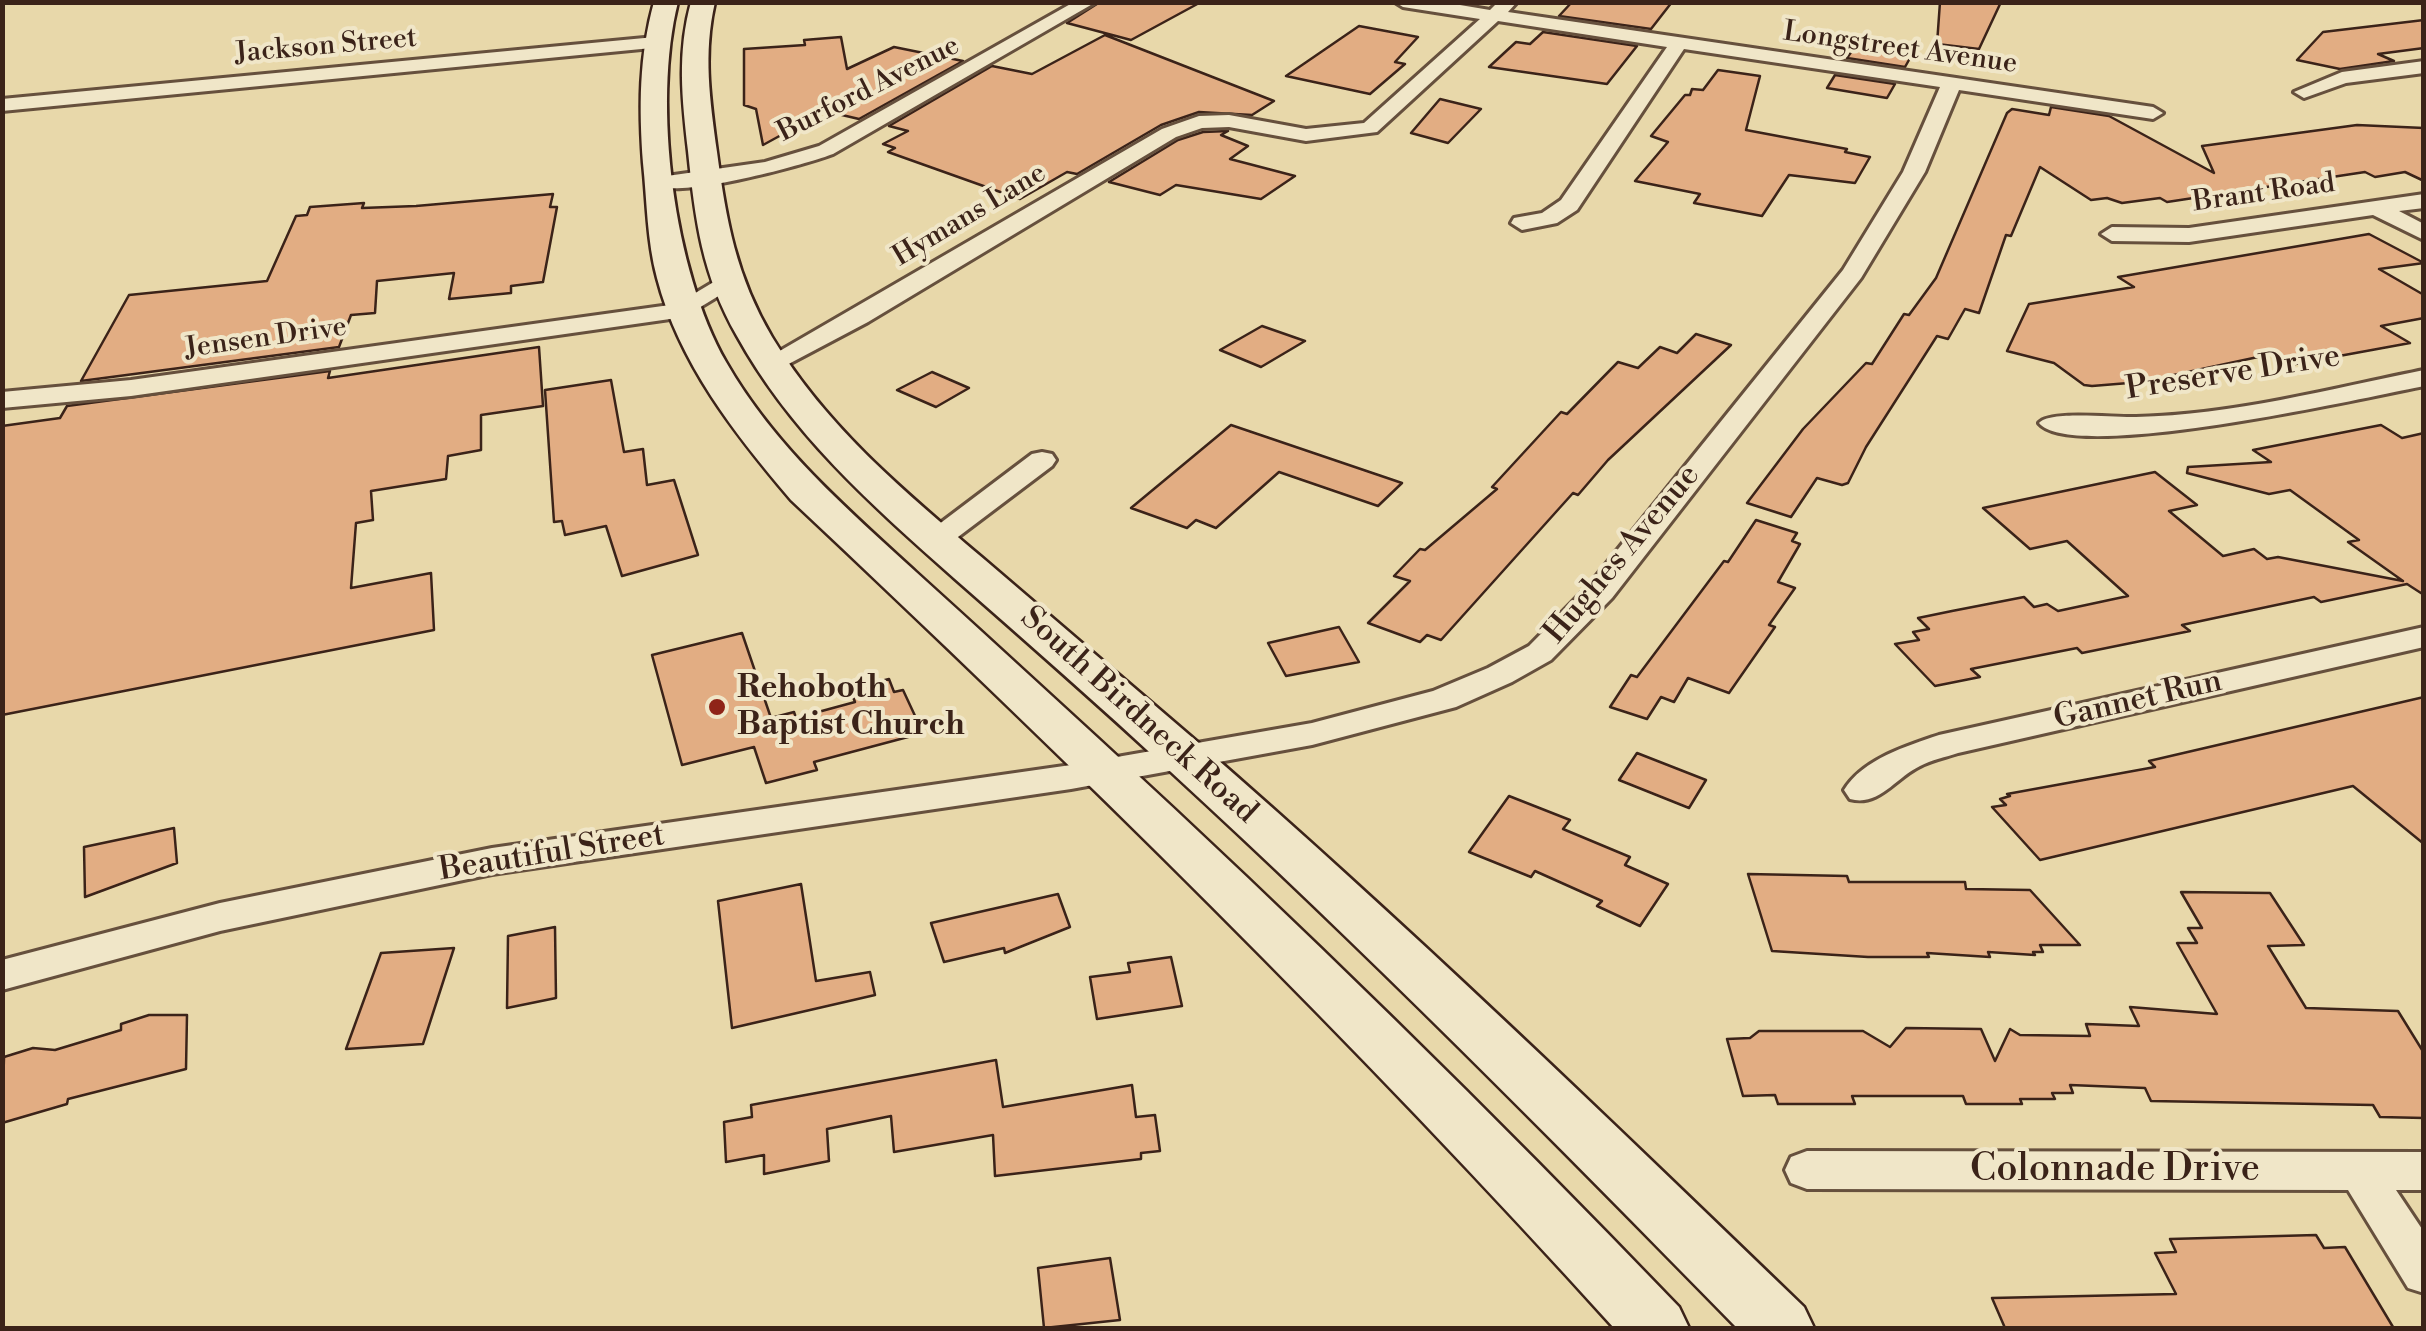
<!DOCTYPE html>
<style>
body{margin:0}
#map{position:relative;width:2426px;height:1331px;overflow:hidden;background:#e8d8aa;font-family:"Libre Bodoni",serif}
canvas{display:block}
.frame{position:absolute;inset:0;border:5px solid #3b2319;pointer-events:none}
</style>
<div id="map">
<canvas width="2426" height="1331"></canvas>
<div class="frame"></div>
</div>
<script>
const ctx = document.querySelector('canvas').getContext('2d');
ctx.lineJoin = 'round';
function fillPath(path, color) { ctx.fillStyle = color; ctx.fill(path, 'evenodd'); }
function strokePath(path, color, width, dash) { ctx.strokeStyle = color; ctx.lineWidth = width; ctx.lineCap = dash ? 'butt' : 'round'; ctx.setLineDash(dash || []); ctx.stroke(path); }
function write(font, color, halo, rows, align = 'center') {
  ctx.font = font + ' "Libre Bodoni",serif'; ctx.lineWidth = 8; ctx.setLineDash([]); ctx.textBaseline = 'middle'; ctx.strokeStyle = halo; ctx.fillStyle = color; for (const [text, x, y, turn = 0] of rows) {
    ctx.save(); ctx.translate(x, y); ctx.rotate((+turn || 0) * Math.PI / 180); ctx.textAlign = isNaN(turn) ? turn : align; if (halo) ctx.strokeText(text, 0, 0); ctx.fillText(text, 0, 0); ctx.restore();
  }
}
const building = new Path2D(`
 M1100,2H1201L1131,40L1067,23Z
 M1572,2H1672L1651,29L1559,16Z
 M1940,2H2001L1979,49L1937,44Z
 M2424,20V48L2378,54L2394,61L2340,69L2297,60L2323,32Z
 M1359,26L1418,37L1395,62L1405,64L1370,94L1286,76Z
 M1543,32L1637,46L1607,84L1489,67L1516,42L1530,44Z
 M1105,35L1274,101L1252,115L1199,112L1161,125L1077,174L1067,172L1020,199L888,152L895,148L883,144L908,131L889,126L992,66L1032,74Z
 M841,37L847,69L894,47L963,61L859,119L825,111L763,145L756,109L744,105V49L805,45L804,40Z
 M1860,39L1914,51L1905,67L1847,58Z
 M1718,70L1760,76L1746,130L1847,149L1845,152L1870,157L1855,183L1789,175L1762,216L1694,203L1700,194L1635,181L1668,142L1651,136L1685,95H1690L1692,89L1703,90Z
 M1835,75L1895,84L1887,98L1827,88Z
 M1440,99L1481,109L1448,143L1411,133Z
 M2051,107L2109,116L2214,173L2202,146L2357,125L2424,128V181L2405,172L2375,177L2365,172L2167,202L2160,198L2122,203L2107,198L2091,200L2040,167L2011,236L2006,235L1979,313L1965,309L1948,339L1937,336L1866,447L1848,483L1842,485L1817,478L1791,517L1747,503L1803,429L1866,363L1872,364L1904,314L1909,315L1936,278L2007,113L2012,109L2049,115Z
 M1228,131L1221,135L1248,146L1230,159L1295,176L1261,199L1176,185L1160,195L1109,182L1178,140L1203,132Z
 M553,194L550,207H557L543,282L511,286V293L449,299L454,273L377,281L375,313L351,315L339,347L81,381L129,295L267,281L296,216L307,215L310,207L364,203L362,208L416,206Z
 M2369,234L2424,263L2379,269L2424,295V318L2381,326L2410,343L2290,365L2272,354L2141,382L2092,386L2084,385L2054,363L2007,351L2029,304L2134,287L2118,277Z
 M1262,326L1305,341L1261,367L1220,350Z
 M1696,334L1731,345L1608,460L1578,495L1573,493L1441,640L1427,635L1420,642L1368,623L1410,581L1394,576L1420,549L1425,550L1497,489L1492,487L1561,412L1567,414L1618,362L1638,368L1660,347L1677,353Z
 M539,347L543,406L481,415V450L448,456L446,479L371,491L373,520L356,523L351,588L431,573L434,630L2,715V426L60,418L67,406L330,371L328,378Z
 M932,372L969,388L936,407L897,390Z
 M611,380L624,452L643,449L647,485L674,480L698,555L622,576L606,526L565,535L562,521L554,522L545,390Z
 M1231,425L1402,483L1378,506L1279,472L1216,528L1196,520L1187,528L1131,508Z
 M2381,425L2402,438L2424,433V595L2407,584L2321,602L2314,597L2182,625L2190,631L2082,653L2077,648L1971,669L1980,677L1935,686L1895,644L1919,640L1913,632L1929,629L1918,618L1952,611L2024,597L2034,607L2047,604L2058,611L2128,596L2067,541L2030,549L1983,508L2155,472L2197,505L2169,511L2223,556L2254,549L2267,559L2278,557L2403,581L2348,542L2359,540L2290,490L2269,494L2187,473L2188,467L2271,462L2253,450Z
 M1756,520L1797,533L1792,541L1800,544L1778,582L1795,588L1769,625L1775,627L1729,693L1688,678L1674,702L1661,697L1647,719L1610,707L1631,675L1637,677L1724,561L1728,562Z
 M1339,627L1359,662L1286,676L1268,643Z
 M742,633L771,718L794,712L796,718L855,702L850,689L889,679L894,692L903,690L923,733L814,762L817,770L766,783L754,747L682,765L652,655Z
 M2424,697V844L2353,786L2040,860L1992,807L2006,805L2000,799L2010,796L2007,794L2155,767L2149,761Z
 M1637,753L1706,780L1689,808L1619,780Z
 M1509,796L1570,820L1563,829L1630,857L1625,865L1668,884L1640,926L1597,906L1602,901L1535,871L1531,877L1469,852Z
 M174,828L177,863L85,897L84,847Z
 M1748,874L1847,876L1849,882H1965L1966,889L2030,890L2080,945H2040L2043,952H2033L2035,955L1988,952L1990,957L1927,953L1929,957H1868L1772,951Z
 M801,884L816,981L870,972L875,995L732,1028L718,901Z
 M2181,892L2270,893L2304,945L2268,946L2306,1008L2398,1011L2424,1053V1118L2380,1117L2373,1105L2151,1101L2145,1088L2070,1085L2073,1093H2052L2055,1099H2020L2022,1104H1966L1963,1096H1852L1855,1104H1778L1775,1095L1743,1096L1727,1039L1750,1038L1759,1031H1863L1890,1047L1906,1028L1981,1029L1995,1061L2010,1029L2020,1035L2090,1036L2086,1024L2139,1026L2130,1007L2217,1014L2177,943H2197L2188,928H2202Z
 M1058,894L1070,927L1005,953L1004,948L944,962L931,923Z
 M555,927L556,998L507,1008L508,936Z
 M454,948L423,1044L346,1049L381,953Z
 M1171,957L1182,1006L1097,1019L1090,977L1130,972L1128,963Z
 M149,1015H187L186,1069L68,1099L67,1104L2,1123L4,1057L33,1048L55,1050L121,1030V1024Z
 M996,1060L1003,1107L1132,1085L1136,1117L1155,1115L1160,1151L1141,1153V1159L995,1176L993,1135L894,1152L891,1116L827,1129L829,1161L764,1174V1155L726,1162L724,1122L752,1117L751,1105Z
 M2316,1235L2324,1248L2345,1247L2393,1327L2005,1328L1992,1298L2176,1294L2155,1253L2176,1252L2170,1239Z
 M1110,1258L1120,1320L1044,1328L1038,1268Z`);
fillPath(building, '#e2ad83');
strokePath(building, '#3b2319', 2.5);
const minor = new Path2D(`
 M1074,2H1096L833,154C804,165 670,202 649,183L660,177L765,162L819,146Z
 M1395,2H1442L1490,10L1498,2H1517L1508,12L2153,107L2163,113L2153,119L1959,90L1925,172L1861,278L1612,598L1551,660L1512,682L1456,707L1312,745L1071,789L492,874L220,931L2,990V960L220,903L492,848L1071,765L1312,723L1433,691L1488,668L1529,646L1590,584L1843,270L1903,172L1940,87L1684,49L1577,210L1557,223L1522,230L1511,223L1514,218L1542,213L1561,200L1667,47L1498,21L1377,132L1306,141L1229,127L1202,128L1176,137L868,322L781,368H763L759,363L1162,129L1199,116L1229,115L1306,129L1364,123L1480,19L1403,7Z
 M655,37L664,43L662,47L2,111V99Z
 M2424,61V73L2346,83L2304,98L2294,92L2342,72Z
 M2424,194V208L2399,211L2424,224V240L2373,215L2189,242L2112,241L2101,234L2112,227L2189,228Z
 M727,274L739,281L735,286L684,317L131,396L2,408V392L131,380L677,304Z
 M2424,370V386C2368,397 2072,464 2039,423C2050,410 2116,418 2136,417C2233,415 2329,389 2424,370Z
 M1042,452L1052,454L1056,460L1052,466L946,546H926L921,540L926,534L1032,454Z
 M2424,627V647L1958,753C1946,757 1931,760 1920,766C1895,778 1879,807 1850,799L1844,790C1863,759 1907,746 1939,735Z
 M1807,1151L2424,1152V1190H2396L2424,1232V1293L2408,1288L2348,1190L1807,1189L1791,1183L1785,1170L1791,1157Z`);
const secondary = new Path2D(`
 M654,2H678C652,105 674,271 726,362C774,446 846,508 916,572C978,628 1039,684 1101,741C1299,923 1492,1112 1679,1307L1689,1328H1614C1353,1039 1075,767 791,500C735,434 679,363 657,278C647,241 647,201 643,163C639,108 639,56 654,2Z
 M691,2H715C703,54 710,100 717,152C726,220 736,276 772,337C826,427 906,493 985,560C1057,622 1129,683 1201,745C1408,925 1606,1116 1804,1307L1814,1328H1737C1552,1139 1366,951 1171,772C1100,706 1027,642 954,578C872,505 791,434 737,336C702,275 695,220 688,151C682,99 677,53 691,2Z`);
strokePath(minor, '#66503d', 6);
strokePath(secondary, '#3b2319', 5);
fillPath(minor, '#f0e6c8');
fillPath(secondary, '#f0e6c8');
for (const [x, y, r, color] of [
 [717,707,10,"#8f2418"]
]) { const dot = new Path2D(); dot.arc(x, y, r, 0, 2 * Math.PI); ctx.fillStyle = color; ctx.fill(dot); strokePath(dot, '#f0e6c8', 4); }
write('28px', '#3b2319', '#f0e6c8', [
 ["Jackson Street",326,47,-5],
 ["Longstreet Avenue",1900,49,8],
 ["Burford Avenue",869,90,-27],
 ["Brant Road",2264,194,-8],
 ["Hymans Lane",970,216,-31],
 ["Jensen Drive",266,339,-8]
]);
write('32px', '#3b2319', '#f0e6c8', [
 ["Preserve Drive",2233,374,-9],
 ["Hughes Avenue",1623,555,-50],
 ["Gannet Run",2138,701,-13],
 ["South Birdneck Road",1138,716,42],
 ["Beautiful Street",552,854,-9]
]);
write('bold 32px', '#3b2319', '#f0e6c8', [
 ["Rehoboth",737,689],
 ["Baptist Church",737,726]
], 'left');
write('38px', '#3b2319', '#f0e6c8', [
 ["Colonnade Drive",2115,1171]
]);
</script>
